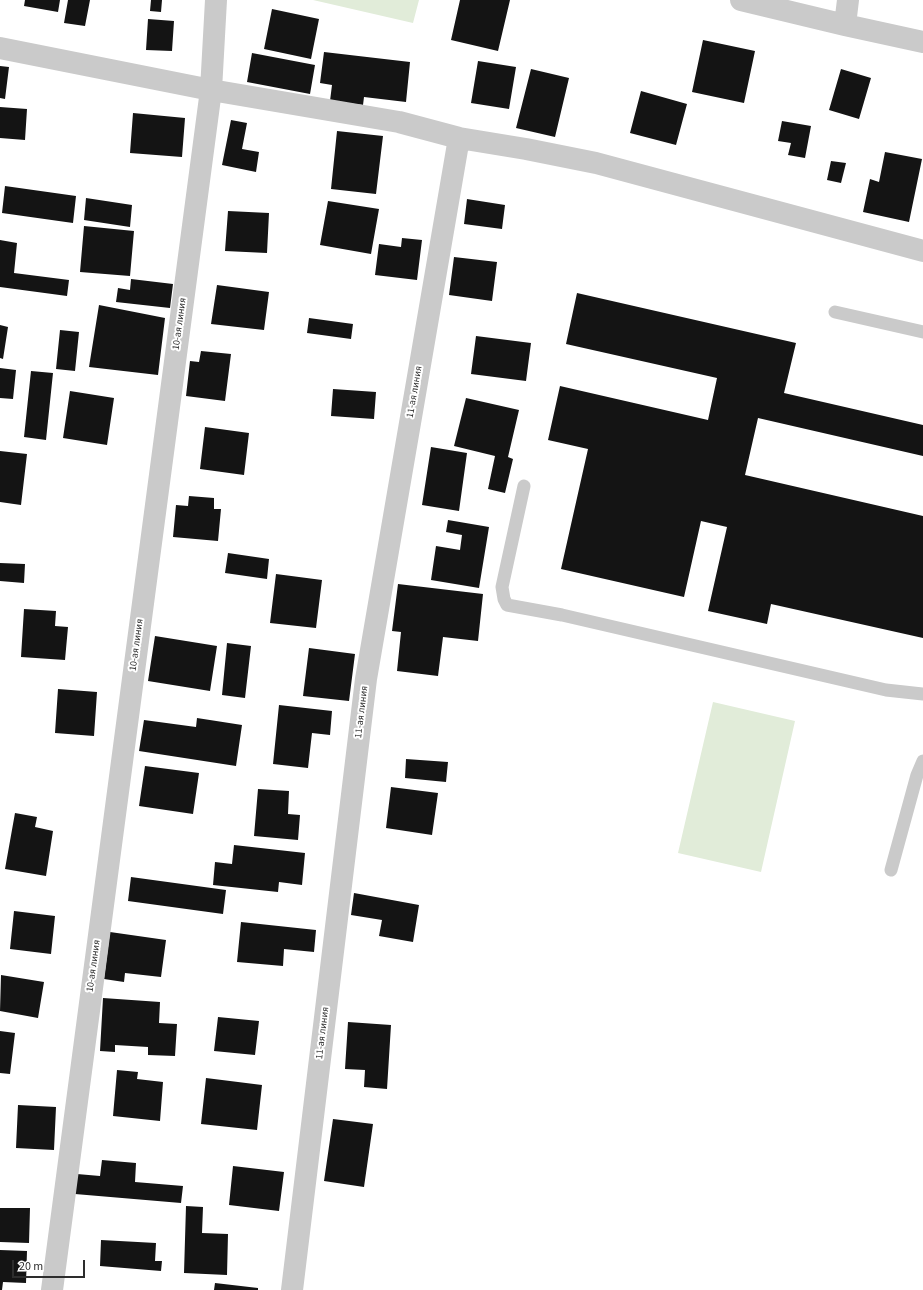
<!DOCTYPE html>
<meta charset="utf-8">
<style>
body{margin:0}
#map{position:relative;width:923px;height:1290px;overflow:hidden;background:#fff;font-family:"Source Sans 3",sans-serif}
canvas{display:block}
.scale{position:absolute;left:12px;top:1260px;width:73px;height:18px;box-sizing:border-box;border:2px solid #2d2d2d;border-top:0;padding-left:5px;font-size:12px;line-height:14px;white-space:nowrap;color:#2d2d2d;-webkit-text-stroke:3px #fff;paint-order:stroke}
</style>
<div id="map">
<canvas width="923" height="1290"></canvas>
<div class="scale">20 m</div>
</div>
<script>
const ctx = document.querySelector('canvas').getContext('2d');
ctx.lineJoin = 'round';
function fillPath(path, color) { ctx.fillStyle = color; ctx.fill(path, 'evenodd'); }
function strokePath(path, color, width, dash) { ctx.strokeStyle = color; ctx.lineWidth = width; ctx.lineCap = dash ? 'butt' : 'round'; ctx.setLineDash(dash || []); ctx.stroke(path); }
function write(font, color, halo, rows, align = 'center') {
  ctx.font = font + ' "Source Sans 3",sans-serif'; ctx.lineWidth = 4; ctx.setLineDash([]); ctx.textBaseline = 'middle'; ctx.strokeStyle = halo; ctx.fillStyle = color; for (const [text, x, y, turn = 0] of rows) {
    ctx.save(); ctx.translate(x, y); ctx.rotate((+turn || 0) * Math.PI / 180); ctx.textAlign = isNaN(turn) ? turn : align; if (halo) ctx.strokeText(text, 0, 0); ctx.fillText(text, 0, 0); ctx.restore();
  }
}
fillPath(new Path2D(`
 M313,0H419L413,23Z
 M713,702L795,721L761,872L678,853Z`), '#e1ecd9');
fillPath(new Path2D(`
 M25,0H60L58,12L24,6Z
 M68,0H90L85,26L64,23Z
 M151,0H162L161,12L150,11Z
 M460,0H510L498,51L451,40Z
 M272,9L319,19L311,59L264,49Z
 M148,19L174,21L172,51L146,50Z
 M703,40L755,51L744,103L692,92Z
 M324,52L410,62L406,102L364,97L363,105L330,101L332,85L320,83Z
 M252,53L315,65L310,94L247,82Z
 M478,61L516,67L509,109L471,103Z
 M0,66L9,67L5,99L0,98Z
 M531,69L569,78L555,137L516,128Z
 M841,69L871,78L859,119L829,110Z
 M641,91L687,104L676,145L630,133Z
 M0,107L27,109L25,140L0,138Z
 M133,113L185,118L182,157L130,153Z
 M231,120L247,123L242,149L259,152L256,172L222,165Z
 M782,121L811,126L805,158L788,155L791,143L778,141Z
 M337,131L383,136L376,194L331,189Z
 M885,152L922,159L909,222L863,212L870,179L879,182Z
 M831,161L846,163L841,183L827,180Z
 M5,186L76,196L73,223L2,213Z
 M86,198L132,205L130,227L84,220Z
 M467,199L505,205L502,229L464,224Z
 M328,201L379,209L371,254L320,245Z
 M228,211L269,213L267,253L225,251Z
 M84,226L134,231L130,276L80,272Z
 M402,238L422,240L417,280L375,275L379,244L401,247Z
 M0,240L17,243L14,273L69,280L67,296L0,287Z
 M454,257L497,262L492,301L449,295Z
 M131,279L173,284L170,308L116,302L118,288L130,290Z
 M217,285L269,292L264,330L211,324Z
 M577,293L796,343L784,393L923,425V456L758,418L745,475L923,516V638L771,604L767,624L708,611L727,527L701,521L684,597L561,569L588,449L548,440L560,386L708,420L717,378L566,344Z
 M99,305L165,318L158,375L89,367Z
 M309,318L353,324L351,339L307,333Z
 M0,325L8,327L3,359L0,358Z
 M60,330L79,332L75,371L56,369Z
 M476,336L531,343L526,381L471,374Z
 M201,351L231,354L225,401L186,396L190,361L199,362Z
 M0,368L16,370L13,399L0,398Z
 M31,371L53,373L46,440L24,437Z
 M333,389L376,392L374,419L331,416Z
 M70,391L114,398L107,445L63,438Z
 M466,398L519,410L508,457L513,459L505,493L488,489L495,456L454,446Z
 M205,427L249,433L244,475L200,469Z
 M431,447L467,453L459,511L422,505Z
 M0,451L27,454L21,505L0,502Z
 M189,496L214,498V509H221L218,541L173,537L176,505L188,506Z
 M448,520L489,527L479,588L431,580L436,546L460,550L462,535L446,532Z
 M228,553L269,559L267,579L225,573Z
 M0,563L25,564L24,583L0,581Z
 M276,574L322,580L316,628L270,623Z
 M398,584L483,594L478,641L443,637L438,676L397,671L401,632L392,631Z
 M24,609L56,611L55,626L68,627L65,660L21,657Z
 M155,636L217,646L210,691L148,681Z
 M227,643L251,646L245,698L222,695Z
 M309,648L355,654L349,701L303,696Z
 M58,689L97,692L94,736L55,733Z
 M279,705L332,711L330,735L312,733L308,768L273,764Z
 M197,718L242,725L236,766L139,751L144,720L196,727Z
 M406,759L448,762L446,782L405,778Z
 M145,766L199,773L193,814L139,806Z
 M391,787L438,793L432,835L386,828Z
 M258,789L289,791L288,814L300,815L298,840L254,836Z
 M15,813L37,817L35,827L53,831L46,876L5,869Z
 M234,845L305,853L302,885L279,882L278,892L213,885L215,862L232,864Z
 M131,877L226,890L223,914L128,901Z
 M354,893L419,905L413,942L379,936L382,920L351,915Z
 M14,911L55,916L51,954L10,949Z
 M241,922L316,930L314,952L284,949L283,966L237,962Z
 M110,932L166,940L161,977L125,973L124,982L104,979Z
 M1,975L44,982L38,1018L0,1011Z
 M103,998L160,1002L159,1023L177,1024L175,1056L148,1055V1047L115,1045V1052L100,1051Z
 M218,1017L259,1021L255,1055L214,1051Z
 M348,1022L391,1025L387,1089L364,1087L365,1070L345,1069Z
 M0,1031L15,1033L10,1074L0,1073Z
 M117,1070L138,1072L137,1079L163,1082L160,1121L113,1116Z
 M206,1078L262,1085L257,1130L201,1124Z
 M18,1105L56,1107L54,1150L16,1148Z
 M333,1119L373,1124L364,1187L324,1181Z
 M102,1160L136,1163L135,1182L183,1186L181,1203L75,1194L77,1174L100,1176Z
 M233,1166L284,1172L279,1211L229,1205Z
 M186,1206L203,1207L202,1233L228,1234L227,1275L184,1273Z
 M0,1208H30L29,1243L0,1242Z
 M101,1240L156,1243L155,1261H162L161,1271L100,1266Z
 M0,1250L27,1251L26,1283L3,1282L2,1290H0Z
 M215,1283L258,1288V1290H214Z`), '#141414');
strokePath(new Path2D(`
 M835,312L923,332
 M524,486L502,587L504,599L507,605L562,615L886,690L923,694
 M891,870L917,775L923,761`), '#cacaca', 13);
strokePath(new Path2D(`
 M741,0L845,25L923,42
 M845,25L848,0
 M0,48L211,90L399,122L459,138L526,149L596,163L923,251
 M52,1290L211,90L216,0
 M292,1290L366,679L459,138`), '#cacaca', 22);
write('10px', '#2d2d2d', '#fff', [
 ["10-ая линия",180,324,-82],
 ["11-ая линия",415,392,-80],
 ["10-ая линия",137,645,-82],
 ["11-ая линия",362,712,-83],
 ["10-ая линия",94,966,-82],
 ["11-ая линия",323,1033,-83]
]);
</script>
